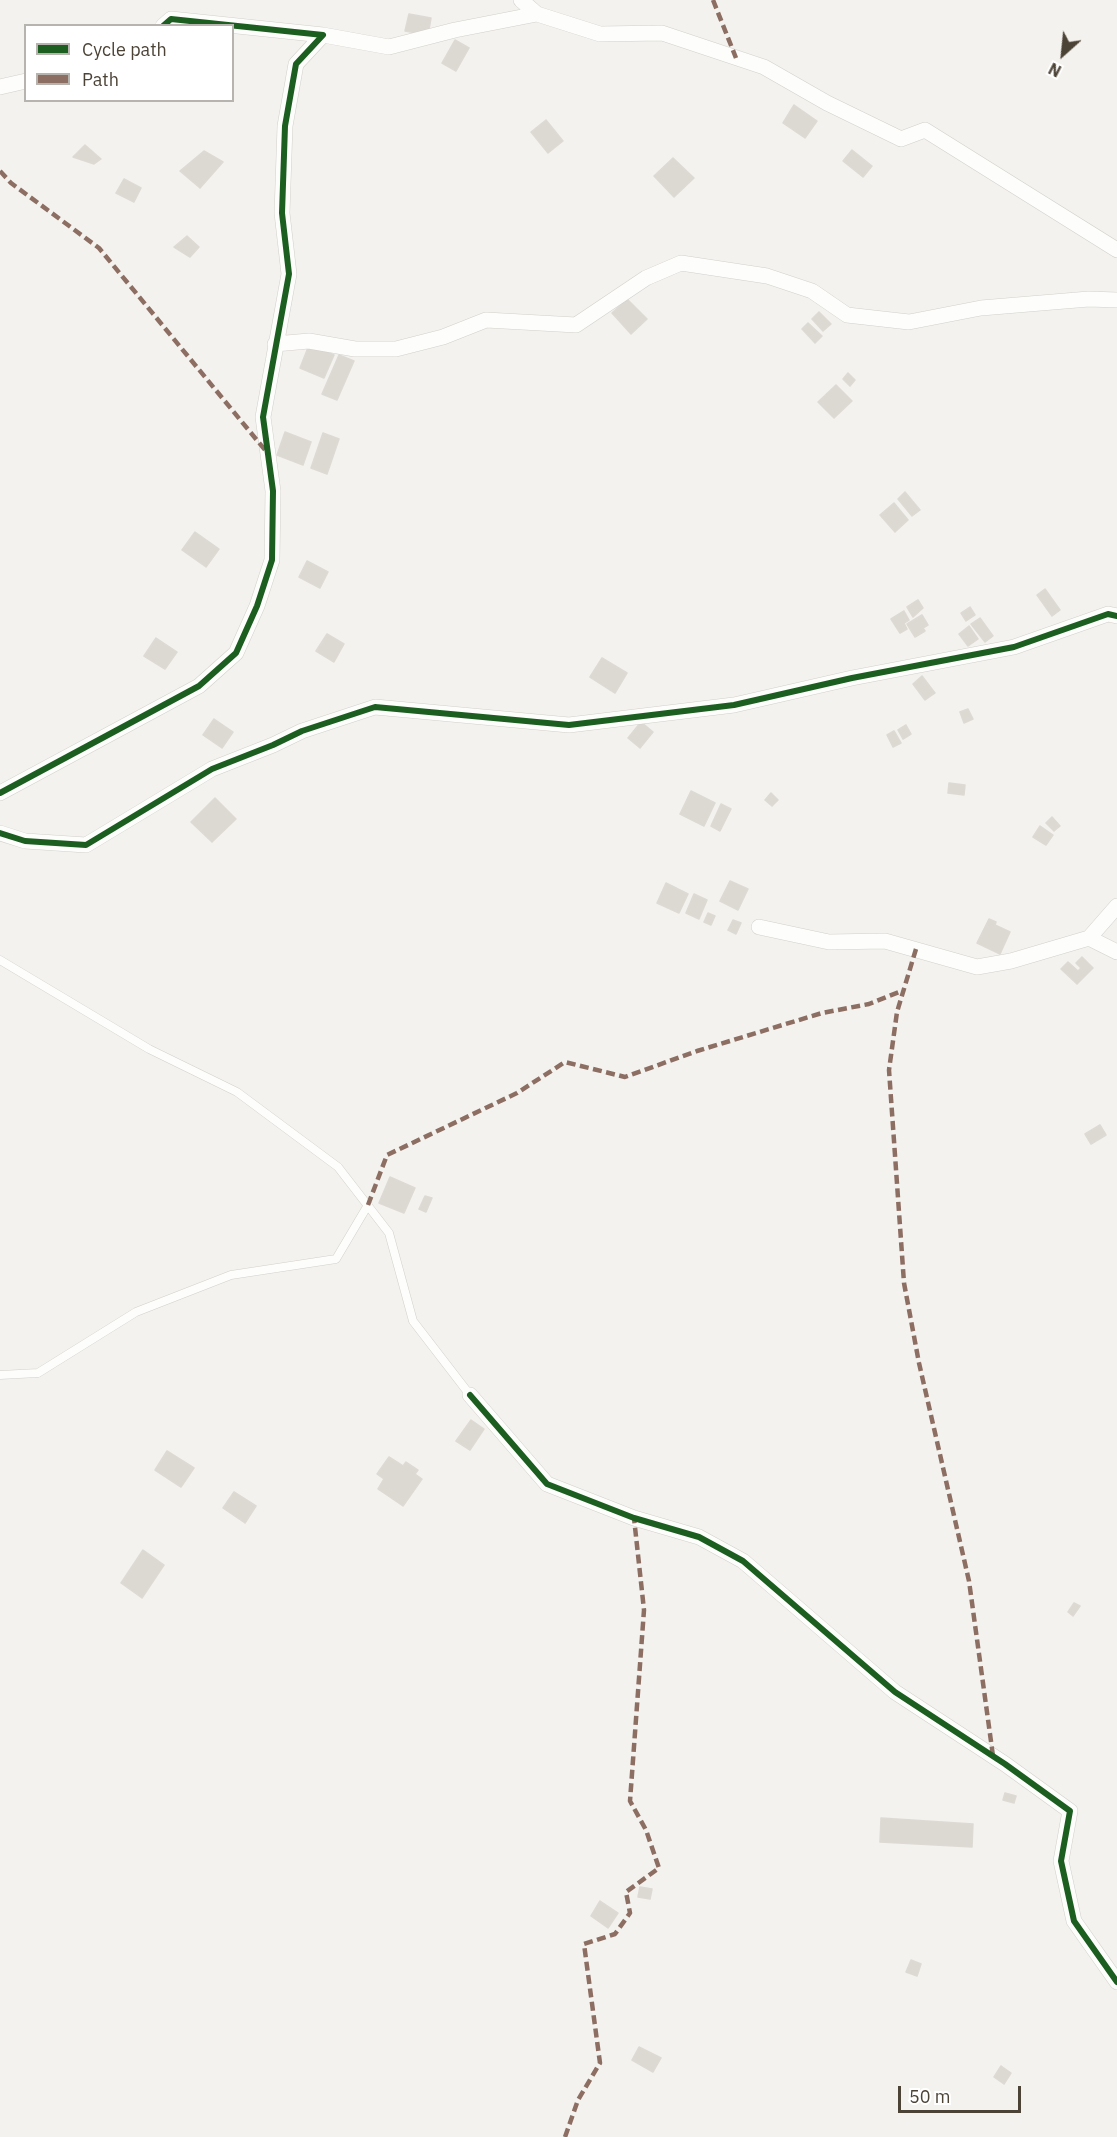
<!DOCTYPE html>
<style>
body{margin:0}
#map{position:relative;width:1117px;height:2137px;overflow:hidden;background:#f4f2ee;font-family:"IBM Plex Sans",sans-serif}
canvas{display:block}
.legend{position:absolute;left:24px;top:24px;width:210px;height:78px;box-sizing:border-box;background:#fff;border:2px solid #b7b4af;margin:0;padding:8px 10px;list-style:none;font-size:18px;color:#4c4337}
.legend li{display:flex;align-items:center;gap:12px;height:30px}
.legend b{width:30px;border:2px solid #b7b4af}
.north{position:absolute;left:1033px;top:24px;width:60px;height:60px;-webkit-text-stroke:4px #fff;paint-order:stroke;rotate:207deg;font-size:16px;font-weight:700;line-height:24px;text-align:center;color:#4c4337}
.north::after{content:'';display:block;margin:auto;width:21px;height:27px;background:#4c4337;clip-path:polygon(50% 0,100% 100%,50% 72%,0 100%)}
.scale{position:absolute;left:898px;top:2086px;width:123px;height:27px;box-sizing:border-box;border:3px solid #4c4337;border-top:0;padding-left:8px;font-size:18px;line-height:21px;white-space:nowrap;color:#4c4337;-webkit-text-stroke:4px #fff;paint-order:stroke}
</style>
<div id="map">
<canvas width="1117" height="2137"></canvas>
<ul class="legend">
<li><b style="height:8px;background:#1b5e20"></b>Cycle path</li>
<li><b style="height:8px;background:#8d6e63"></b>Path</li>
</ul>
<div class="north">N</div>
<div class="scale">50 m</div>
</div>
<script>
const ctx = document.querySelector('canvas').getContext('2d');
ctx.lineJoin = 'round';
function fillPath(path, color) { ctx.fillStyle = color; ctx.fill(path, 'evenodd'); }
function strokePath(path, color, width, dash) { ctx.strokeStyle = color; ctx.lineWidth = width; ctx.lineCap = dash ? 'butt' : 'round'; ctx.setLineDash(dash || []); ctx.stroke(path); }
const building = new Path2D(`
 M409,14L431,18L428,35L405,31Z
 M455,40L469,48L456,71L442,63Z
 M794,105L817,121L805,138L783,123Z
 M546,120L563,141L548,153L531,132Z
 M85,145L101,159L94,164L73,157Z
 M852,150L872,166L863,177L843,161Z
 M204,151L223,162L200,188L180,171Z
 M673,158L694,178L674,197L654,176Z
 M124,179L141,188L134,202L116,193Z
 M187,236L199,247L190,257L174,247Z
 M627,299L647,319L631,334L612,313Z
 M819,312L831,324L823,331L812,319Z
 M808,323L822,336L815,343L802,329Z
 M309,345L334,355L324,378L300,368Z
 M339,355L354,361L337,400L322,394Z
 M848,373L855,380L850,386L843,379Z
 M836,385L852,401L834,418L818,402Z
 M285,432L311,442L303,465L277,455Z
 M323,433L339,439L327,474L311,468Z
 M905,492L920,510L912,516L898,499Z
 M894,503L908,520L895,532L880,515Z
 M195,532L219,549L206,567L182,550Z
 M307,561L328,572L320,588L299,577Z
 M1045,589L1060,610L1052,616L1037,595Z
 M918,600L923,608L913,617L907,607Z
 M970,607L975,615L966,621L961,613Z
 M904,611L909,620L904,623L907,629L900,633L891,619Z
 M922,615L928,625L923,628L925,631L915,637L907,624Z
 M980,618L993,636L985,642L971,624Z
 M969,626L978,639L968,646L959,634Z
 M327,634L344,644L334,662L316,651Z
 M156,638L177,652L165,669L144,656Z
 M602,658L627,673L615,693L590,677Z
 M922,676L935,693L925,700L913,684Z
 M968,709L973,719L964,723L960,712Z
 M214,719L233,732L222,748L203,735Z
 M641,722L653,732L640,748L628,738Z
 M906,725L911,734L903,739L898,730Z
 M894,731L901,743L893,747L887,735Z
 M949,783L965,785L964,795L948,793Z
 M691,791L715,803L704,826L680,814Z
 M771,793L778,800L772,806L765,800Z
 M215,798L236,819L212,842L191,822Z
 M721,804L731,809L720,831L711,826Z
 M1052,817L1060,826L1054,831L1046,823Z
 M1040,826L1053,835L1046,845L1033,837Z
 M730,881L748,889L738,910L720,901Z
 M666,883L688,894L679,913L657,903Z
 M694,894L707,900L699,919L686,913Z
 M708,913L715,916L711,925L704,922Z
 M989,919L996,922L995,925L1010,932L1000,954L977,943Z
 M733,920L741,923L736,934L728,930Z
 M1082,957L1093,968L1077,984L1061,969L1068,962L1078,971L1081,968L1076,963Z
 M1100,1125L1106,1135L1091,1144L1085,1134Z
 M390,1177L415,1188L404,1213L379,1203Z
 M425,1196L432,1198L426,1212L419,1209Z
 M471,1420L484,1429L470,1450L456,1441Z
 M167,1451L194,1468L181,1487L155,1470Z
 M389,1457L403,1466L406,1462L418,1470L415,1474L422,1479L403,1506L378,1489L384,1479L377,1474Z
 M234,1492L256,1506L245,1523L223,1508Z
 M143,1550L164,1565L142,1598L121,1583Z
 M1074,1603L1080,1606L1073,1616L1068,1612Z
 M1005,1793L1016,1796L1014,1803L1003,1800Z
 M881,1818L973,1824L972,1847L880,1842Z
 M640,1887L652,1889L650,1899L638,1897Z
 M600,1901L618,1913L608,1928L591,1916Z
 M911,1960L921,1964L917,1976L906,1972Z
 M639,2047L661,2058L653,2072L632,2060Z
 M1001,2066L1011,2073L1004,2084L994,2077Z`);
fillPath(building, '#dcd9d3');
strokePath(building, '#ddd9d3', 1.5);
const lane = new Path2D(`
 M0,960L149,1049L237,1092L338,1167L389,1233L413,1321L470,1395
 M0,1375L38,1373L136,1312L231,1275L336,1259L368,1205`);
const street = new Path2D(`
 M537,14L600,34L662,33L764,67L827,103L901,139L925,130L1117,250
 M323,35L389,47L455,30L537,14L521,0
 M0,87L26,81
 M275,344L309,341L355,349H396L443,337L486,320L576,325L646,278L681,263L767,276L812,291L847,315L909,322L981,308L1089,299L1117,300
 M0,793L199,686L236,653L257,606L272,560L273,491L263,417L289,274L282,213L285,126L296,64L323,35L171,19L163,26
 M0,833L25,841L86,845L212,769L273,745L302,731L375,707L569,725L734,705L852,678L1014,647L1108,614L1117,616
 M1117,906L1089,938L1117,952
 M759,927L829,942L885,941L977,967L1011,961L1089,938
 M470,1395L547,1484L634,1518L699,1537L743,1561L895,1692L1005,1764L1070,1811L1061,1861L1074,1921L1117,1982`);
strokePath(lane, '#d2d0cb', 9);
strokePath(street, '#d2d0cb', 16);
strokePath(lane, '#fdfdfc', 8);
strokePath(street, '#fdfdfc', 15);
strokePath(new Path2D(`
 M713,0L736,58
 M0,171L11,183L99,248L265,450
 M916,949L897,1012L889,1070L904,1283L919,1363L969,1581L993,1756
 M368,1205L387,1155L517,1093L565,1062L625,1077L697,1051L822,1013L869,1004L904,990
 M565,2137L578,2100L600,2063L584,1944L615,1934L630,1913L626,1892L659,1868L646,1830L630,1801L644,1610L634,1518`), '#8d6e63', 4.5, [9, 4.5]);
strokePath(new Path2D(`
 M0,793L199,686L236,653L257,606L272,560L273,491L263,417L289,274L282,213L285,126L296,64L323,35L171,19L163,26
 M0,833L25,841L86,845L212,769L273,745L302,731L375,707L569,725L734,705L852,678L1014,647L1108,614L1117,616
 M470,1395L547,1484L634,1518L699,1537L743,1561L895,1692L1005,1764L1070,1811L1061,1861L1074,1921L1117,1982`), '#1b5e20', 6);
</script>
